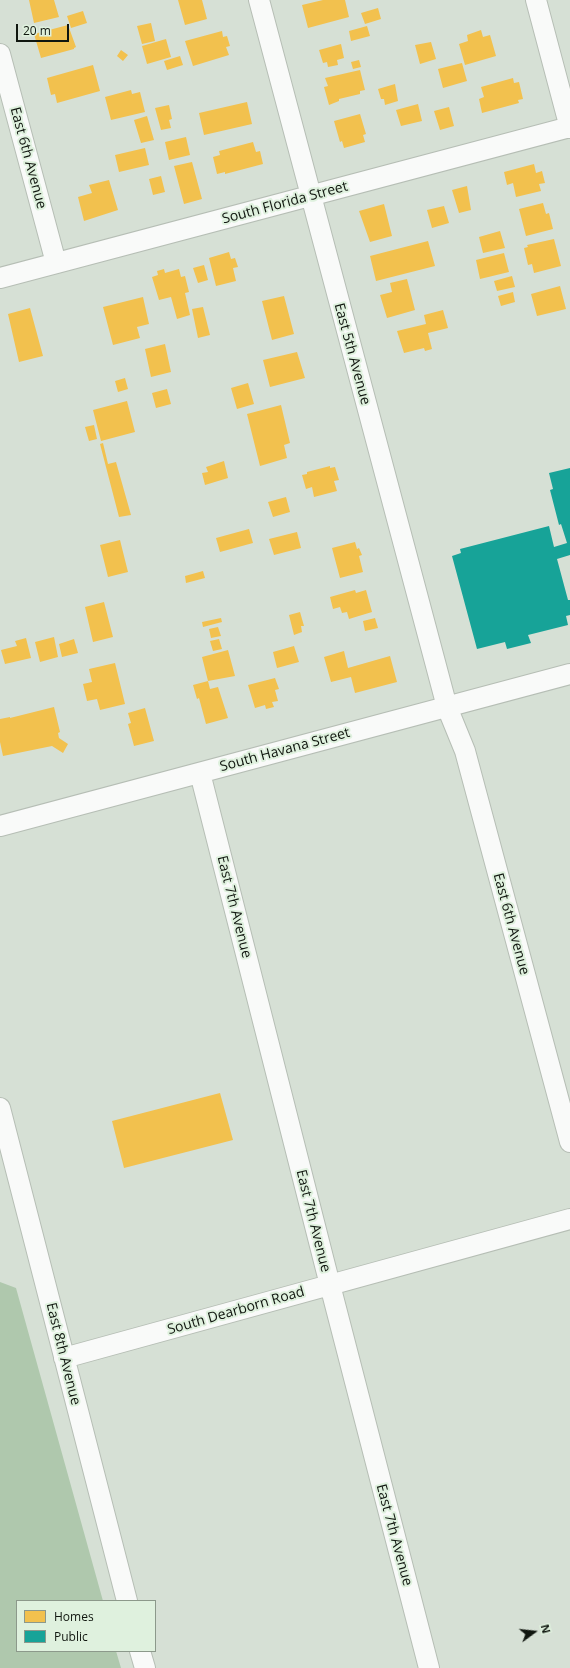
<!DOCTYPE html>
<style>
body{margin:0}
#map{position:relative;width:570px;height:1668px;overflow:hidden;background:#d6e0d5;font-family:"Open Sans",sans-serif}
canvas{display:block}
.legend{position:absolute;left:16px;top:1600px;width:140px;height:52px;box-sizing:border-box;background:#dff1de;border:1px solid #8c998b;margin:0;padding:5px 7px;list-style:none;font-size:12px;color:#10160f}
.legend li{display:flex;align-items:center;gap:8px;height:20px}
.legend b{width:20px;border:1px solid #8c998b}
.north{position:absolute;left:514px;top:1612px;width:40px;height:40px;-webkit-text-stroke:3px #dff1de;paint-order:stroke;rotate:75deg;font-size:11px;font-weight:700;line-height:16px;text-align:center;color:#10160f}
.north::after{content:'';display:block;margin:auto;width:14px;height:18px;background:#10160f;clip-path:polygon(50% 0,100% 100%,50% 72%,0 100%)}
.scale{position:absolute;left:16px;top:24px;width:53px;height:18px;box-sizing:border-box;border:2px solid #10160f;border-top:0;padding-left:5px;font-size:12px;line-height:14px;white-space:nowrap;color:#10160f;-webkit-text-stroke:3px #dff1de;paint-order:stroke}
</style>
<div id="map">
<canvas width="570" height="1668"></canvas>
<ul class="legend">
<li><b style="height:11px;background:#f2c14e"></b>Homes</li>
<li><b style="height:11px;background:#17a398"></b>Public</li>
</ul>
<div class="north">N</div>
<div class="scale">20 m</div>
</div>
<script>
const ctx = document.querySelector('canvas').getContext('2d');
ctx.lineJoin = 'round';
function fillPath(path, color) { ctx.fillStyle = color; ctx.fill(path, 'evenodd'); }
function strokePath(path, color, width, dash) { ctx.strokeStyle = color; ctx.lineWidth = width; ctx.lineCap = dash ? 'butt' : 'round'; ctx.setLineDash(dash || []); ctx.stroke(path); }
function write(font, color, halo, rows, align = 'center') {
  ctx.font = font + ' "Open Sans",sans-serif'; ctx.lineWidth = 4; ctx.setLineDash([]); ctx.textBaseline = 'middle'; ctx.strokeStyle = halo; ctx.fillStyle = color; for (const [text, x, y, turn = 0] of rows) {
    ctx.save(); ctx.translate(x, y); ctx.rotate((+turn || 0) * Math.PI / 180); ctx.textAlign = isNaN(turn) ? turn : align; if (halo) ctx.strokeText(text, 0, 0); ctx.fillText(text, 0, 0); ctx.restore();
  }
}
fillPath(new Path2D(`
 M0,1282L16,1288L103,1601H17V1651H116L121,1668H0Z`), '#afc8ad');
fillPath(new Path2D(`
 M29,0H54L59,17L34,23Z
 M178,0H202L207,19L185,25Z
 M323,0H345L349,17L308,28L302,5Z
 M378,8L381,19L365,24L361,13Z
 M83,11L87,23L71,28L67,16Z
 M151,23L155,41L142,44L137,26Z
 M68,25L76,47L74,48V49L41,58L34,34Z
 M367,26L370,36L351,41L349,31Z
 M481,30L483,37L490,35L496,56L465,65L459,44L468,41L467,35Z
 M222,31L223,37L227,36L230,46L226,47L229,55L193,66L185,41Z
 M166,39L171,57L147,64L142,46Z
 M431,42L436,59L420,64L415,45Z
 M341,44L344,58L337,60L338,65L328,67L327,62L323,63L319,50Z
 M121,50L128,55L123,61L117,56Z
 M180,56L183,65L167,70L164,61Z
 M359,60L361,67L353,69L351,62Z
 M462,63L467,81L443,88L438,69Z
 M93,65L100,91L57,103L55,94L51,95L47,78Z
 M360,70L365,90L360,91V94L339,99V101L329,105L324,87L328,86L325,78Z
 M513,78L514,83L519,82L523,99L518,100L519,103L482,113L479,99L484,97L481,87Z
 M395,84L398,101L385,105L384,99H381L378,89Z
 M131,90L132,94L140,92L145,112L111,120L105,97Z
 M247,102L252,124L204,135L199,113Z
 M418,104L422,121L401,126L396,110Z
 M169,105L172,119L169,120L171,128L161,130L155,108Z
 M449,107L454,126L440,130L434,111Z
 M360,114L366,134L363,135L365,142L344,148L342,141L340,142L334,121Z
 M147,116L154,140L141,143L134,120Z
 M186,137L190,155L169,160L165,142Z
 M253,142L256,152L260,151L263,164L225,174V172L217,174L213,157L220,155L219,151Z
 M145,148L149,165L119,172L115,155Z
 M192,162L202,199L184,204L174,166Z
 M534,164L536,173L542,171L545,183L539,184L541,191L516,197L513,183L507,185L504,172Z
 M161,176L165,192L153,195L149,179Z
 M109,180L118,210L84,221L78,197L92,193L89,185Z
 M467,186L471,210L459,213L452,190Z
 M543,203L546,214L549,213L553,229L526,236L519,209Z
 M384,204L392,236L370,242L359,211Z
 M444,206L449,223L432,228L427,210Z
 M500,231L505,248L483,253L479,237Z
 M554,239L561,266L534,273L532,264L528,265L524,248L528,247L527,245Z
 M428,241L435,266L376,281L370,256Z
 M229,252L231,259L235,258L238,267L233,268L236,281L216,286L209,258Z
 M504,253L509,272L480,279L476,260Z
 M204,265L208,280L198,283L193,268Z
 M164,269L165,273L179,269L181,277L185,276L189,292L185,293L190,315L177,319L171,297L159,300L152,277L158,275L157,271Z
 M512,276L515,287L497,291L494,281Z
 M407,279L415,310L387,318L380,295L392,292L390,283Z
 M560,286L566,309L537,316L531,294Z
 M513,292L515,302L501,306L498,296Z
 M284,296L294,334L272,340L262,301Z
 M143,297L149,324L137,327L140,338L113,345L103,307Z
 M203,307L210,335L198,338L192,309Z
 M30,308L43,356L19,362L8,314Z
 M443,310L448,328L428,333L432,349L425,351L424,348L404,353L397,331L426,324L424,315Z
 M165,344L171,372L151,377L145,349Z
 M297,352L305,378L270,387L263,360Z
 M125,378L128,389L118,392L115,381Z
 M248,383L254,404L237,409L231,388Z
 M167,389L171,404L156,408L152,393Z
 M127,401L135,432L101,441L93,410Z
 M281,405L290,443L284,445L287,458L260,466L247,414Z
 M94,425L97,439L89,441L85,427Z
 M103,443L108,464L116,462L131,515L119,517L100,444Z
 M224,461L228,478L205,485L202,473L208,472L206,467Z
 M330,466V468L335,467L339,480L334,481L337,491L314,497L312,487L306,489L302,475L307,474V472Z
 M286,497L290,512L273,517L268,502Z
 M249,529L253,543L220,552L216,538Z
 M297,532L301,548L274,555L269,539Z
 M120,540L128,572L108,577L100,545Z
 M355,542L357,549L359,548L362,555L359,556L363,572L340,578L332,548Z
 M203,571L205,578L186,583L185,576Z
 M355,590L356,593L366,590L372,612L349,619L347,612L342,613L340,607L333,609L330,597Z
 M104,602L113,637L93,642L85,607Z
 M300,612L304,626H301L302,632L294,635L289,615Z
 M221,618L222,622L203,627L202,622Z
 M375,618L378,628L365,631L363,621Z
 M218,627L221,636L211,638L209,629Z
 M54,637L58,657L40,662L35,642Z
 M26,638L31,658L5,664L1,650L17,646L15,641Z
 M74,639L78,653L62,657L59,644Z
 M219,639L222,649L213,651L210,641Z
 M294,646L299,662L277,668L273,652Z
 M228,650L235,676L208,681L202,657Z
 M344,651L348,668L390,656L397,682L355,693L351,677L331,682L324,657Z
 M115,663L125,704L100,710L97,699L87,701L83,684L92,682L89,669Z
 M275,678L279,689L275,690L278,701L272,702L274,707L266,709L265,705L255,708L248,685Z
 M208,681L210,689L218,687L228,718L206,724L199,698L197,699L193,685Z
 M54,707L60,732L58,733L59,738L68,744L63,753L52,746L3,756L0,742V719L10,717V718Z
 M145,708L154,741L134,746L128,724L131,723L128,713Z
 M220,1093L233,1140L124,1168L112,1121Z`), '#f2c14e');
fillPath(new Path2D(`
 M570,468V555L557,559L568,600H570V615L566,616L568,625L528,635L531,643L507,649L505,642L477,649L452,556L461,553L460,549L549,526L554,547L567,543L561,524L559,525L550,490L553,489L549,473Z`), '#17a398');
const minor = new Path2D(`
 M259,0L447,707L465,751L570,1142
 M536,0L570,128
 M0,54L56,263
 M0,278L570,127
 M200,773L330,1285L429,1668
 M0,826L570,674
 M0,1108L127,1601
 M64,1358L570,1219
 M140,1651L145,1668`);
strokePath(minor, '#b6beb5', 22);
strokePath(minor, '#f9faf9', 20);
write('14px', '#10160f', '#dff1de', [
 ["East 6th Avenue",28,158,75],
 ["South Florida Street",285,203,-15],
 ["East 5th Avenue",352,354,75],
 ["South Havana Street",285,750,-15],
 ["East 7th Avenue",234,907,76],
 ["East 6th Avenue",511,924,75],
 ["East 7th Avenue",313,1221,76],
 ["South Dearborn Road",236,1311,-16],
 ["East 8th Avenue",63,1354,76],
 ["East 7th Avenue",394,1535,75]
]);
</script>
